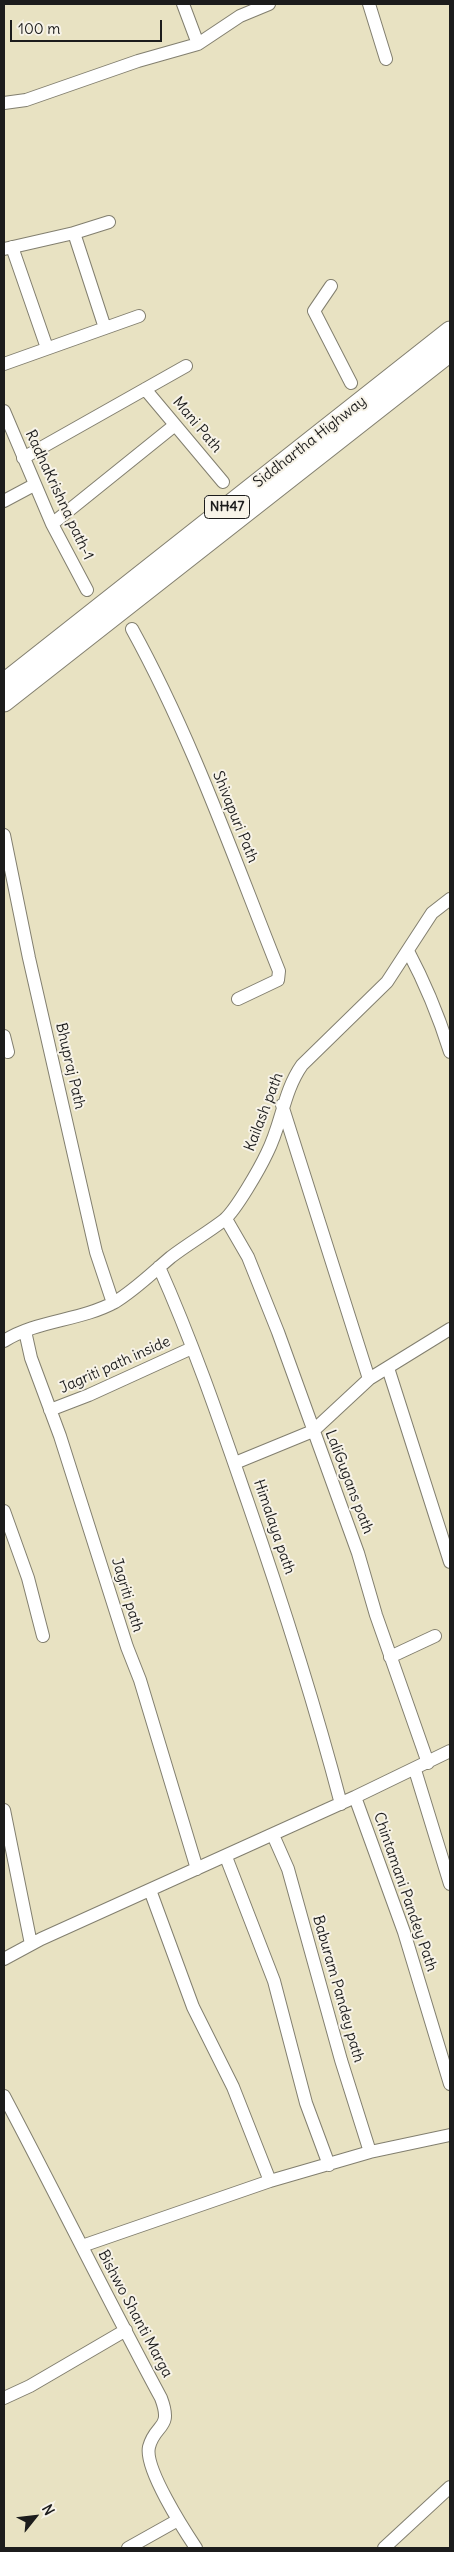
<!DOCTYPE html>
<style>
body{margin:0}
#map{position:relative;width:454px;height:2552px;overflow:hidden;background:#e8e2c2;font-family:Delius,sans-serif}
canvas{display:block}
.frame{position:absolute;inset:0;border:5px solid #1c1c1c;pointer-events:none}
.north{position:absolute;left:10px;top:2492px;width:50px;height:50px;-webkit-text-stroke:4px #f7f3e8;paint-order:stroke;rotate:61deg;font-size:14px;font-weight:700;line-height:20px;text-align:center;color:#1c1c1c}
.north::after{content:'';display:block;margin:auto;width:18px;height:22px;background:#1c1c1c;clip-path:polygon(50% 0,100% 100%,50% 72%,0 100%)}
.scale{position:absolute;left:10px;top:20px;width:152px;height:22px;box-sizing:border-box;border:2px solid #1c1c1c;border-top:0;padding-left:6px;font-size:15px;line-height:18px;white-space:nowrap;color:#1c1c1c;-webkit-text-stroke:4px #f7f3e8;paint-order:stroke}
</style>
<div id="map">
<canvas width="454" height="2552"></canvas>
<div class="frame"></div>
<div class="north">N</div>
<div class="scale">100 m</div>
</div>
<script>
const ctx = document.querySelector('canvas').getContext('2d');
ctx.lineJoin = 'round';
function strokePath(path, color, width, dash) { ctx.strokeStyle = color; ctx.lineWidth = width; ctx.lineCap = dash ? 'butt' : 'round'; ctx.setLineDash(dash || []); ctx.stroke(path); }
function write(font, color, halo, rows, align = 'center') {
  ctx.font = font + ' Delius,sans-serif'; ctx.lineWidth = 4; ctx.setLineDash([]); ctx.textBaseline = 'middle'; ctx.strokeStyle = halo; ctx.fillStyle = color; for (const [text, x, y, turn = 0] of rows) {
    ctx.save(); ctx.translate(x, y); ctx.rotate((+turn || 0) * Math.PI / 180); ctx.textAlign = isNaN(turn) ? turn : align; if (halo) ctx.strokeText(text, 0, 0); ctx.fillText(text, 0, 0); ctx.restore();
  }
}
const minor = new Path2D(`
 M183,4L198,44
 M369,4L386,59
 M4,103L26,100L138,61L198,44L240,16L269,4
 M74,233L105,328
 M12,247L47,348
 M4,249L74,233L109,222
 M331,286L314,311L351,383
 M4,364L139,316
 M145,389L223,482
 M4,411L52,524L87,590
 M23,458L186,366
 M4,501L34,485
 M52,524L175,425
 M132,629C192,738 233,856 279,971L278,980L238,999
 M4,835L29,958L96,1252L113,1303
 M408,951C425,983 439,1017 450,1052
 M4,1036L8,1052
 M282,1105L369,1379
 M226,1219L248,1257L278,1332L358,1553L376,1615L428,1763
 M159,1267C193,1343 220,1422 247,1500C282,1601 314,1701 341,1804
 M25,1331L31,1358L60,1436L127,1647L140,1680L197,1869
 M4,1341C37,1320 80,1321 115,1302C135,1290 153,1272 171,1257C188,1244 207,1233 224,1220C236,1210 260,1168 267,1153C282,1124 283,1092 302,1065L387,982L432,913L450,899
 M388,1368L450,1562
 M50,1410L89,1395L192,1348
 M235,1463L313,1431L369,1379L450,1329
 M4,1511L28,1578L43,1636
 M390,1657L435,1636
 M415,1770L450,1884
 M355,1797L404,1932L450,2084
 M4,1810L31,1944
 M273,1835L288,1869L341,2060L370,2152
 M226,1857L274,1981L306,2103L329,2165
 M150,1890L193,2007L233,2087L270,2181
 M4,1959L41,1939L355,1797L450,1751
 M4,2096C57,2196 107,2298 161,2398C173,2430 155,2423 149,2447C144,2468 184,2530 196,2548
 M82,2246L270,2181L370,2152L450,2135
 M4,2398L30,2386L126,2330
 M128,2548L178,2520
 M384,2548L450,2487`);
const highway = new Path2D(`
 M4,683L450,331
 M4,702L450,352`);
strokePath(minor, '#827f6f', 14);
strokePath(highway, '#827f6f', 21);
strokePath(minor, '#fff', 12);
strokePath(highway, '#fff', 19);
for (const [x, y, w] of [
 [227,507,45]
]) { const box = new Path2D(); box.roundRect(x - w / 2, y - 11.5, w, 23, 4); ctx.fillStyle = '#f7f3e8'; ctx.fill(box); strokePath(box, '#1c1c1c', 1); }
write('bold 14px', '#1c1c1c', null, [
 ["NH47",227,507]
]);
write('15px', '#1c1c1c', '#f7f3e8', [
 ["Mani Path",197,425,50],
 ["Siddhartha Highway",310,442,-38],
 ["RadhaKrishna path-1",59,495,65],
 ["Shivapuri Path",235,817,68],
 ["Bhupraj Path",70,1066,77],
 ["Kailash path",264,1112,-69],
 ["Jagriti path inside",115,1365,-24],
 ["LaliGugans path",349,1482,69],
 ["Himalaya path",274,1527,71],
 ["Jagriti path",127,1595,73],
 ["Chintamani Pandey Path",405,1892,71],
 ["Baburam Pandey path",338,1989,74],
 ["Bishwo Shanti Marga",135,2314,62]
]);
</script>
